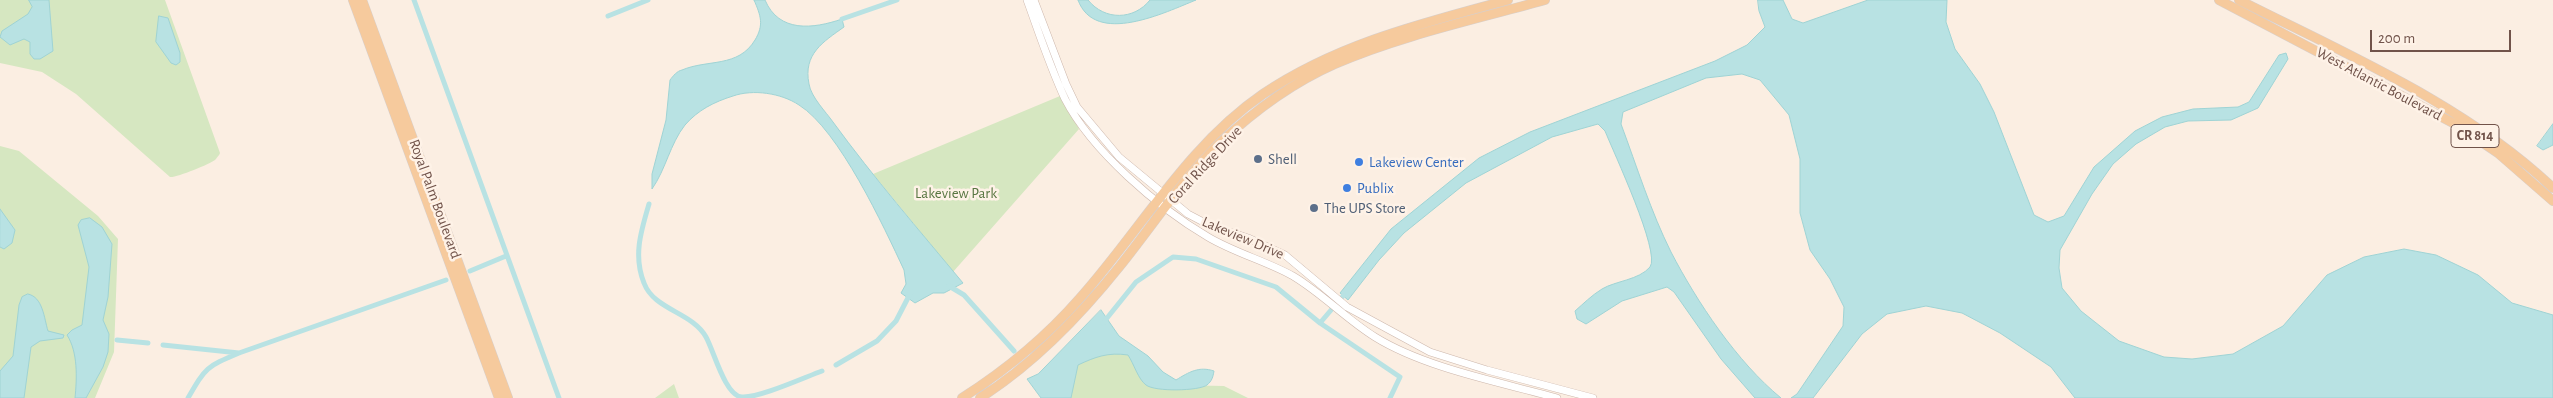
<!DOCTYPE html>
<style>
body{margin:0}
#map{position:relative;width:2553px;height:398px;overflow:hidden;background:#fbeee2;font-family:"Alegreya Sans",sans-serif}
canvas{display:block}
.scale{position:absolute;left:2370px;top:30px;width:141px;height:22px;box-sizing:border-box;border:2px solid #71534a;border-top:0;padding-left:6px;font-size:15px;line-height:18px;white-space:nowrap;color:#71534a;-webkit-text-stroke:4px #fef2e7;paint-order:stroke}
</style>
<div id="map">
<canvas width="2553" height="398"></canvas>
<div class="scale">200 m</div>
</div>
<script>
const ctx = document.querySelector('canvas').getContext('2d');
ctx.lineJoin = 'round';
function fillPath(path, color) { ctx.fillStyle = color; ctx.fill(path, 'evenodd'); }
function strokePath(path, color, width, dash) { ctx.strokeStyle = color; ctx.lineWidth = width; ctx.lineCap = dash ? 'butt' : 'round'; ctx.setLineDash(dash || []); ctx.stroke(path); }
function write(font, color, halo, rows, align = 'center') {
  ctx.font = font + ' "Alegreya Sans",sans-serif'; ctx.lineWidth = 5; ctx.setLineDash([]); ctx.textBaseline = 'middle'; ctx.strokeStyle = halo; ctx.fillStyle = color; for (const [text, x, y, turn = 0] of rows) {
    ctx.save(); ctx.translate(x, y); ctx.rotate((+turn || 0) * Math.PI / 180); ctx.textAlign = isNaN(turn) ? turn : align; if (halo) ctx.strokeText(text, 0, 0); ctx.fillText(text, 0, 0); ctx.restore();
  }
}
fillPath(new Path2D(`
 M0,0H165L220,153C220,154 216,159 215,160C210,164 176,178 170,177L76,94L42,72L0,63Z
 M1060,96L1079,129L953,272L873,174Z
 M0,146L19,151L98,216L118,239L114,352L95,398H0Z
 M1117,346L1176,385L1224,386L1248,398H1067L1064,355Z
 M674,384L679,398H655Z`), '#d6e7c1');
const water = new Path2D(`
 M29,0H49L53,51L40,59H34L30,54V42L24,39L10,45L0,37L2,31L28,14L32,7Z
 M754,0H765C779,33 813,29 842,19L844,27C823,42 803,54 809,84C811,97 826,112 833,122C874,178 919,230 963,283L944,293H933L915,303L901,293L906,284L904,270C884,227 839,130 799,105C781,93 753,89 733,96C714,102 698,110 685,125C670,144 666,169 652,189V174L666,120L670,80C673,76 677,71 682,70C708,59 738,68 755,40C764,25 761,16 754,0Z
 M1078,0H1088C1105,21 1134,20 1150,0H1196C1166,12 1095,47 1078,0Z
 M1758,0H1783L1792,19L1803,23L1868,0H1947L1946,22L1955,49L1980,84L1994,112L2034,215L2048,222L2064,216L2094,167L2135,131L2162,117L2193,109L2238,107L2249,102L2279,55L2286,53L2288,59L2258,108L2231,120L2188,121L2165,127L2136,144L2113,164L2092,194L2060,250L2059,268L2062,288L2081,311L2119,341L2164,357L2192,359L2233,354L2283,326L2327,275L2364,257L2404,249L2436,255L2478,275L2512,303L2553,315V398H2075L2051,367L2000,333L1962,313L1926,306L1887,314L1862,334L1813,398H1791L1797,394L1843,326L1844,307L1830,279L1810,250L1800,213V159L1789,115L1760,80L1742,74L1706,78L1623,112L1621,124C1637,167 1651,212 1671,252C1697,302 1737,362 1781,398H1755L1721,359L1674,292L1667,287L1622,301L1586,324L1577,319L1575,311C1583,304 1592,295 1602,289C1615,281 1639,280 1650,267C1661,253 1613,151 1605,131L1598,124L1552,137L1466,183L1404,233L1379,260L1348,300L1340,293L1391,229L1479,158L1530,132L1715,61L1747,45L1765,27L1759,11Z
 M159,16L168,18L180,53V62L176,65L171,63L156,42Z
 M2553,124V145L2543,150L2537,146Z
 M0,209L15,230L12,243L4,249L0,247Z
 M90,218L102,227L112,244L108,297L103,320L109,334L108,352L103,367L86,398H75C77,378 78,352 67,335L72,330L82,325L89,267L78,225L81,220Z
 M28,294C43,297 44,318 48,331L64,335L63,338L40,341L31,347L24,398H0V371L13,356L19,305L22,297Z
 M1101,310L1119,336L1148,356L1163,372L1176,380C1189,372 1199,366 1214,371C1213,377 1212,381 1207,385C1199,391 1155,392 1146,385C1138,379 1134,364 1128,355C1108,352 1095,357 1078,365L1071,398H1041L1027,379L1038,374Z`);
fillPath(water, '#b8e2e3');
strokePath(water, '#9fd3d4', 1);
strokePath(new Path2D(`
 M414,0L559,398
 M608,16L648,0
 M842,19L897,0
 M649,204C641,231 633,256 644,283C654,310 692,312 706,337C714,351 725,396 742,397C759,398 803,378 822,371
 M470,271L506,256
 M949,286L964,295L1014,351
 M1103,323L1136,282L1173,257L1196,259L1276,287L1320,323L1400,377L1390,398
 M1320,323L1343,296
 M117,340L148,343
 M163,345L239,353
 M836,365L877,341L896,321L911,292
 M188,398C206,367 206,367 239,353L446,280`), '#b8e2e3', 5);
const minor = new Path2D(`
 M1027,0C1039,33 1050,67 1065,99C1092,151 1157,207 1208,237C1235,253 1266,261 1293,276C1323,294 1346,319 1375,337C1425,368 1500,382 1557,398
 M1034,0L1066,84L1077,107L1119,157L1188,214L1209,225L1248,238L1285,255L1347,307L1430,352L1487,370L1593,398`);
const major = new Path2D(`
 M353,0L499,398
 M362,0L508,398
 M2219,0L2455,124L2498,153L2553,201
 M2239,0C2346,54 2466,105 2553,188
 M962,398C1006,370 1046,337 1080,298C1140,231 1187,146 1263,94C1337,44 1423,23 1508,0
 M980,398C1034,364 1080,316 1120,266C1153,225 1182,180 1220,143C1254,111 1292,83 1335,64C1399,36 1477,19 1545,0`);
strokePath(minor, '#cdb7ac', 8);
strokePath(major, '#d7cfcc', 10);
strokePath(minor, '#fff', 7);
strokePath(major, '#f6ca9d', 9);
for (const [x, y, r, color] of [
 [1258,159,5,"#5c6f8a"],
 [1359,162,5,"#3f7fe0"],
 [1347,188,5,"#3f7fe0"],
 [1314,208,5,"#5c6f8a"]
]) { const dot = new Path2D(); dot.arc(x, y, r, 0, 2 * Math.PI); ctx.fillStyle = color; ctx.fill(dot); strokePath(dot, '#fef2e7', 2); }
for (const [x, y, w] of [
 [2475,136,48]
]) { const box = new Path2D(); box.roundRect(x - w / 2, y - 11.5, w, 23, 4); ctx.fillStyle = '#fef2e7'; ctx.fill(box); strokePath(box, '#71534a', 1); }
write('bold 14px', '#71534a', null, [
 ["CR 814",2475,136]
]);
write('15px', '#71534a', '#fef2e7', [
 ["West Atlantic Boulevard",2379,84,28],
 ["Coral Ridge Drive",1205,165,-47],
 ["Royal Palm Boulevard",435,199,70],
 ["Lakeview Drive",1243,238,23]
]);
write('15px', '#4e5e75', '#fef2e7', [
 ["Shell",1268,159],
 ["The UPS Store",1324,208]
], 'left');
write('15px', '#366cbe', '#fef2e7', [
 ["Lakeview Center",1369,162],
 ["Publix",1357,188]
], 'left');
write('15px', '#587642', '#fef2e7', [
 ["Lakeview Park",956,193]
]);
</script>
